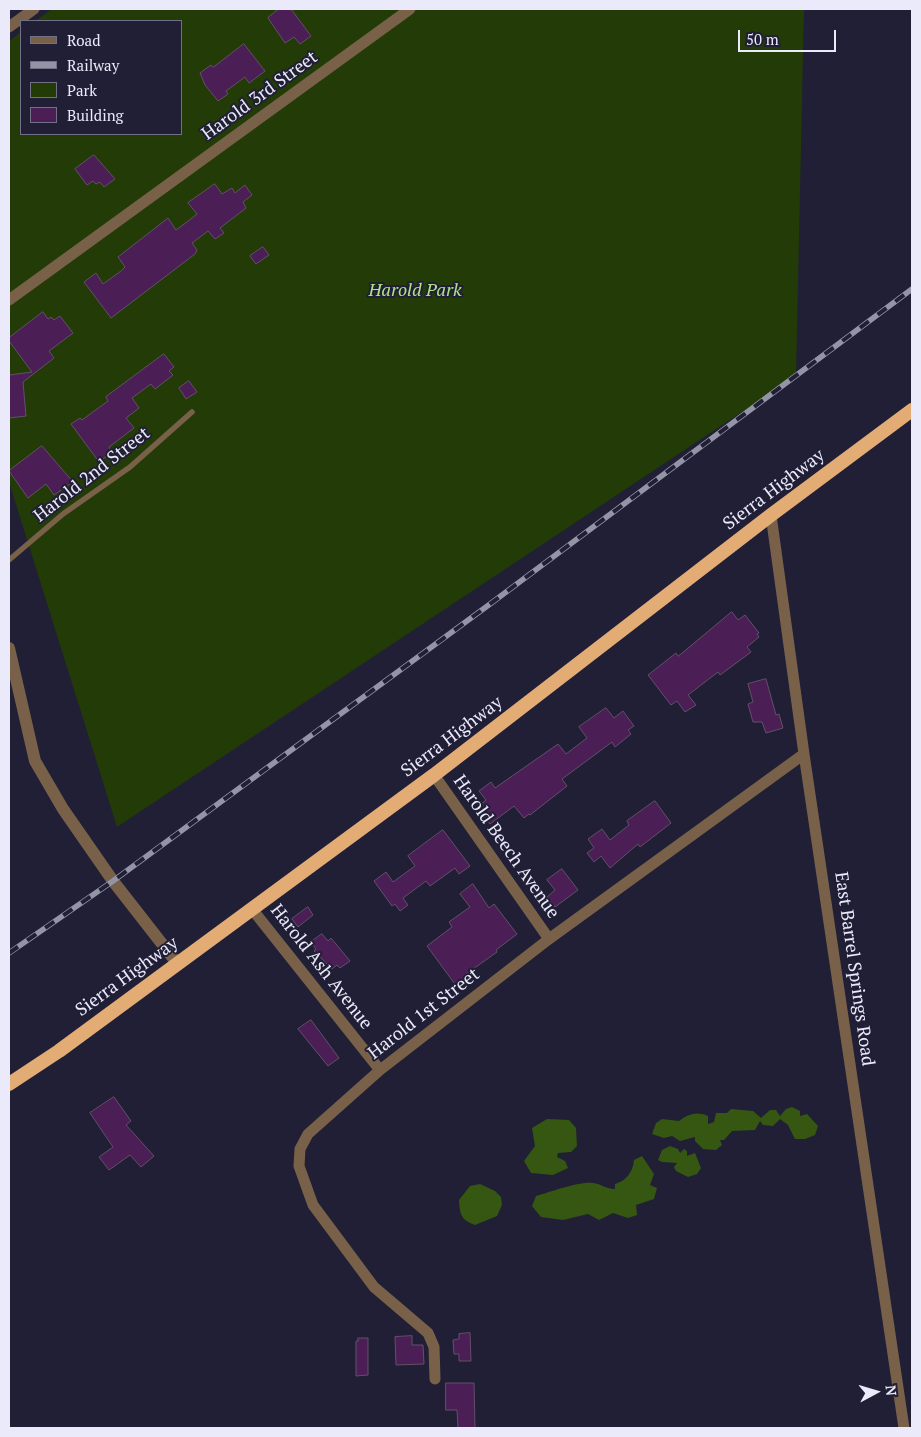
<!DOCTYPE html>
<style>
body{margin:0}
#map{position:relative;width:921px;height:1437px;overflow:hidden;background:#201f36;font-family:"PT Serif",serif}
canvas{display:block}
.frame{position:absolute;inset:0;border:10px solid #eaeafa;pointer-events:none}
.legend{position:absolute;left:20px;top:20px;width:162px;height:115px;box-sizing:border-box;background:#201f36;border:1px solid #717084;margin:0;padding:6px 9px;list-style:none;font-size:15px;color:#eaeafa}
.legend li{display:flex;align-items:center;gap:10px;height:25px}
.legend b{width:25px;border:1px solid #717084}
.north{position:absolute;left:851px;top:1367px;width:50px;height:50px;-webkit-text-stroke:4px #201f36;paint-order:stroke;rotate:84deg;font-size:14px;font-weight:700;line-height:20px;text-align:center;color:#eaeafa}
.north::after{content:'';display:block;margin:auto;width:18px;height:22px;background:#eaeafa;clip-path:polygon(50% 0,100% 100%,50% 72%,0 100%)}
.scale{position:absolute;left:738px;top:30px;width:98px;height:22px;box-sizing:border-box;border:2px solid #eaeafa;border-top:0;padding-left:6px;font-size:15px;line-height:18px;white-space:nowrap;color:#eaeafa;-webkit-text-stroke:4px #201f36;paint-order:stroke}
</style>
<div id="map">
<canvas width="921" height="1437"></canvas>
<div class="frame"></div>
<ul class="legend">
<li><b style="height:6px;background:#796149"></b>Road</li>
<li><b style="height:6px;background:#9494a7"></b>Railway</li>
<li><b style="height:14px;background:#223b07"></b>Park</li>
<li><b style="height:14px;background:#4b1f56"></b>Building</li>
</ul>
<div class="north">N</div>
<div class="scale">50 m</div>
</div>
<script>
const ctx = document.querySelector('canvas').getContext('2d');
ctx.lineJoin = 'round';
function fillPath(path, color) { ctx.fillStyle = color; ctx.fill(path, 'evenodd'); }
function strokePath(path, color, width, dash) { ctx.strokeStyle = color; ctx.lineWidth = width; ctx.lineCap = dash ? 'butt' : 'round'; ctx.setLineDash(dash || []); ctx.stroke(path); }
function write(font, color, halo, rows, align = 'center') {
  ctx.font = font + ' "PT Serif",serif'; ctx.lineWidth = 4; ctx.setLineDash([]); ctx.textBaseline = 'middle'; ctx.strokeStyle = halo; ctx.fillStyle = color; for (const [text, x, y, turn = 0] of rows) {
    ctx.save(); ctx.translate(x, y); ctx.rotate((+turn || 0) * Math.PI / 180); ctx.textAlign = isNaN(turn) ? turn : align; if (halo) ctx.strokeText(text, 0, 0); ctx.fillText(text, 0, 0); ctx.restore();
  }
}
fillPath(new Path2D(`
 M52,9H804L796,376L117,827L9,482V41L21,32V134H181V21H35Z`), '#223b07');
fillPath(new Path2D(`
 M792,1107L800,1111V1116L807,1114L818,1126L815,1135L805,1139H795L788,1125L780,1119L773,1126L763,1125L760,1121L755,1130L732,1131L724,1140H720L722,1145L716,1150L703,1149L695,1141V1137L680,1141L672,1136L664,1138L652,1134L656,1123L662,1119L679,1121C689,1114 696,1111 708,1116V1124L714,1122L716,1113H727L731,1109L753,1111L761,1118L770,1110H776L780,1116L786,1109Z
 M547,1119L569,1120L576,1128L577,1146L571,1152L558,1153L557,1157L565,1161L568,1168L553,1175L531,1173L524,1161L535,1146L532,1128Z
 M670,1146L678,1149L680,1153L684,1149L687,1151V1156L695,1153L701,1168L697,1174L688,1177L676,1171L674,1167L677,1163L662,1162L658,1160L662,1150Z
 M642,1156L654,1174L650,1185L657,1188L654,1199L636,1205L637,1215L628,1218L613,1213L599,1220L588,1214L563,1220L541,1217L532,1206L536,1196C551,1192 579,1181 593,1183C601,1184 606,1189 615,1189V1184C626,1181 633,1172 634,1160Z
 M480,1184L495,1191L501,1197L502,1205L497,1216L475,1225C461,1220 460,1215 459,1200L470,1186Z`), '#355711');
const building = new Path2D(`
 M279,9H291L311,36L300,44L294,37L285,43L268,18Z
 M244,44L265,71L249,83L245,77L226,91L228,94L218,101L205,85L200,73L211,65L213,67Z
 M94,155L115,179L104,187L100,182L96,184L93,181L87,185L75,169Z
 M215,184L222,194L232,188L235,193L245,185L252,195L243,202L246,208L220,228L224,233L215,239L208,231L192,243L197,250L195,254L111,318L84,282L96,273L103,284L121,271L125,267L118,257L168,218L176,230L187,222L197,214L188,203Z
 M263,247L269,255L256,264L250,256Z
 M43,312L48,319L51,317L54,320L60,316L73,333L49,351L54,358L23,382L26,416L9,418V375L32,372L9,341V338Z
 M164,354L174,367L169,371L173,375L155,389L151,384L132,398L139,408L126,418L134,428L109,447L112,452L99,462L71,424L80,418L82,420L108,401L106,397Z
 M189,381L197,392L186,399L179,388Z
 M42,446L73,482L54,495L46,484L28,498L9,471Z
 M732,612L738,620L745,615L759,633L757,634L759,637L747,647L751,652L720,675L718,672L688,695L696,705L685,712L677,701L671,705L648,675L676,653L678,656Z
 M766,679L776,715L779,714L783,728L766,733L762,722H753L748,704L753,702L748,684Z
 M606,708L614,718L623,711L634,726L628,730L631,734L615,747L612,742L562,779L567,786L530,815L529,814L524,818L514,806L490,824L477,807L486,800L479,791L491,782L495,788L558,744L566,754L587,738L579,727Z
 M655,801L671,823L640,847L638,844L610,868L601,856L594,862L587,853L594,848L588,839L602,829L610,840L629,825L627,821Z
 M443,830L470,866L459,874L455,868L430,886L426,881L403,898L408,905L400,911L395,904L392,906L374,881L386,872L393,882L415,866L408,856Z
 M562,869L578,890L555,907L547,897L555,890L547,880Z
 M473,884L489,908L494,904L517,934L496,950L497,952L466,974L468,976L465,981L457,987L427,946L452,927L449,922L470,907L460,894Z
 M308,907L313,915L298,927L292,919Z
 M322,934L328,941L331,938L350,961L340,968L337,965L332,969L314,951L316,949L311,942Z
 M311,1020L339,1058L328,1066L298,1029Z
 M114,1097L131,1121L126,1125L154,1156L141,1167L130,1155L109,1170L99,1157L113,1147L90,1113Z
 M470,1333L471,1361H459V1354H454L453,1340L459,1339V1334Z
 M412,1336V1345H423L424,1364L396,1365L395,1337Z
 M358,1338H368V1375L356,1376V1341H358Z
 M446,1383H474L475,1428H458L457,1410H446Z`);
fillPath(building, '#4b1f56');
strokePath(building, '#625067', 1);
strokePath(new Path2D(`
 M9,560L63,514L130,467L192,412`), '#796149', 5.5);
strokePath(new Path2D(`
 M9,27L34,9
 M9,300L410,9
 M771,515L804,754L904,1428
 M434,775L549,939
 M252,909L380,1070
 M435,1379L434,1347L428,1333L374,1287L313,1205L299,1166L300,1149L308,1134L380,1070L549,939L804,754`), '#796149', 11);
strokePath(new Path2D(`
 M9,648L35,761L63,809L113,881L177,963`), '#796149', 12);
strokePath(new Path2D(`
 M9,1084L59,1051L434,775L771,515L912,410`), '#e2ac74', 14);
const rail = new Path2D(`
 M9,953L113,881L486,607L912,289`);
strokePath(rail, '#9494a7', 5.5);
strokePath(rail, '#201f36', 4, [11]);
write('18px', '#eaeafa', '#201f36', [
 ["Harold 3rd Street",260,96,-36],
 ["Harold 2nd Street",92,475,-38],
 ["Sierra Highway",774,490,-37],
 ["Sierra Highway",452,737,-37],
 ["Harold Beech Avenue",506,847,55],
 ["Harold Ash Avenue",321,967,52],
 ["East Barrel Springs Road",854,969,82],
 ["Sierra Highway",127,977,-36],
 ["Harold 1st Street",424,1014,-38]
]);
write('italic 18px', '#afe386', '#201f36', [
 ["Harold Park",415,291]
]);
</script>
